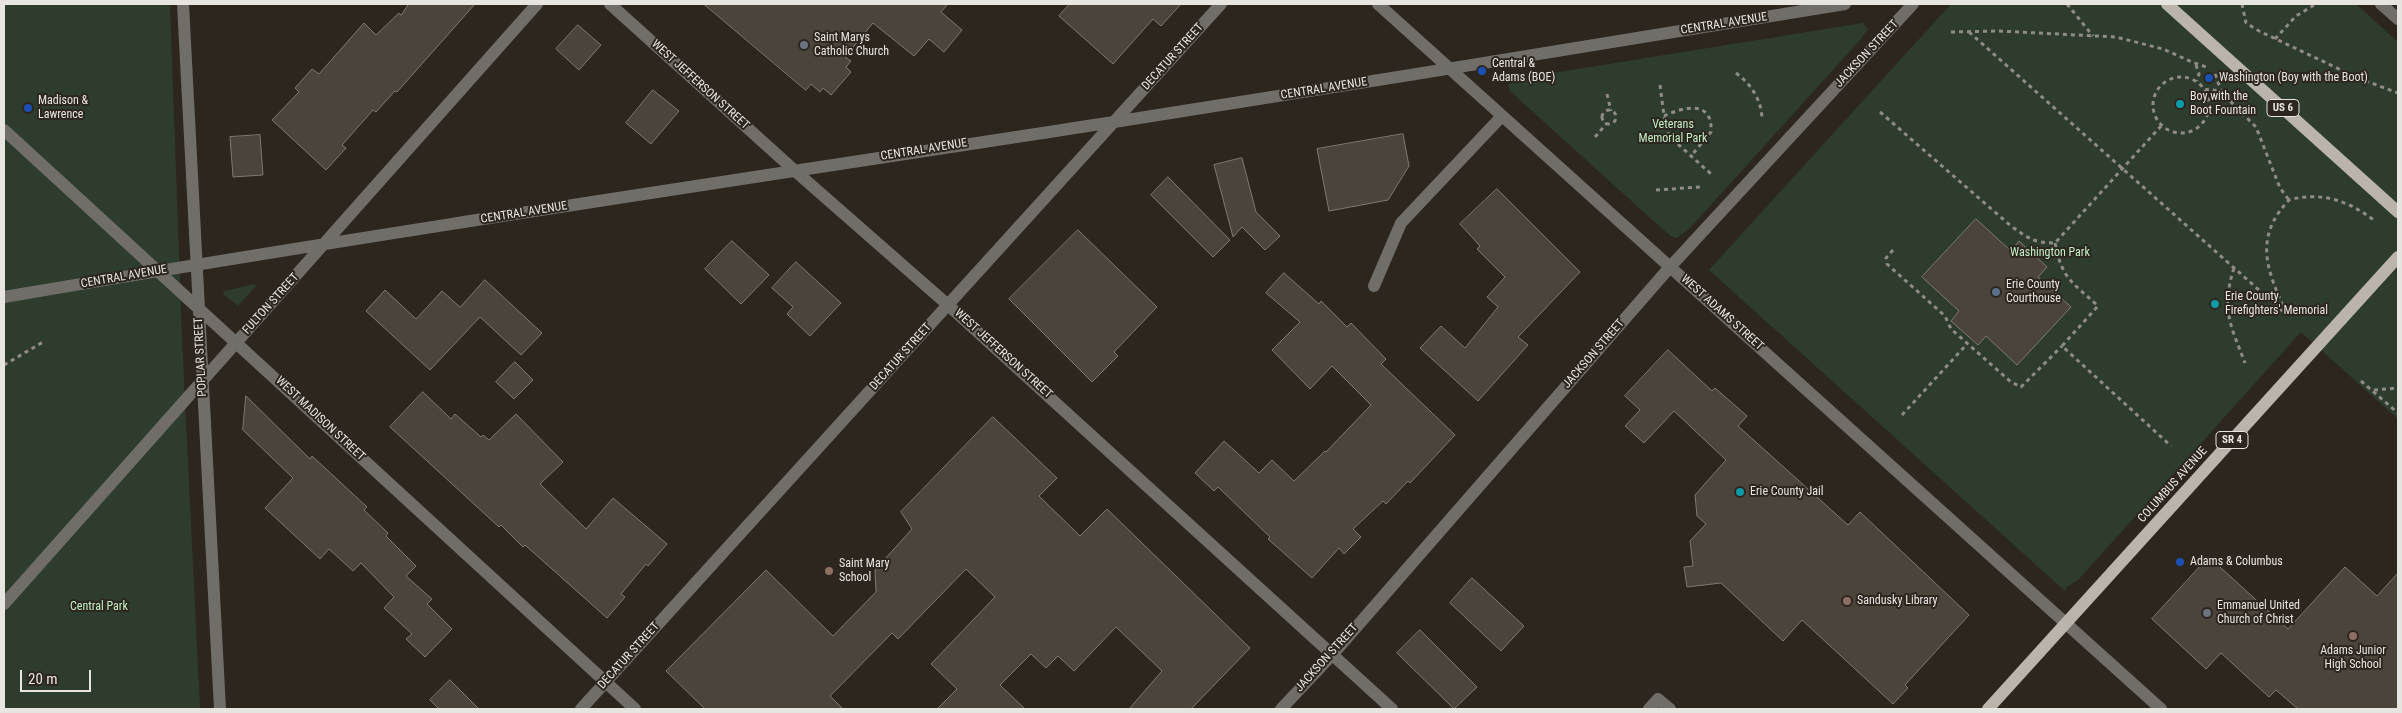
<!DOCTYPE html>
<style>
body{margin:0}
#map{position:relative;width:2402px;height:713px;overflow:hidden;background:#2c261f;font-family:"Roboto Condensed",sans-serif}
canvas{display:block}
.frame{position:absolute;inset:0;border:5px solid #e8e4df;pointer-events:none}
.scale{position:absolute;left:20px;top:670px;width:71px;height:22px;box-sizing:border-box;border:2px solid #e8e4df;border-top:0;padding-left:6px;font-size:15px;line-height:18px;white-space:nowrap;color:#e8e4df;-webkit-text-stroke:4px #2c261f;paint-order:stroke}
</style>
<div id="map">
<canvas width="2402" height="713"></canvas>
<div class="frame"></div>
<div class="scale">20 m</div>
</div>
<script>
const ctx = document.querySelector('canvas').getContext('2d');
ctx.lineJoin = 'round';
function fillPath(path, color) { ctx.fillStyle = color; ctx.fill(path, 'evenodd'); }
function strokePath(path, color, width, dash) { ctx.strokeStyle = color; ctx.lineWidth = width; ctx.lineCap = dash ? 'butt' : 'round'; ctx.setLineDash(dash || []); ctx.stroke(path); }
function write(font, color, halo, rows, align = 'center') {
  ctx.font = font + ' "Roboto Condensed",sans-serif'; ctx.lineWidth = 4; ctx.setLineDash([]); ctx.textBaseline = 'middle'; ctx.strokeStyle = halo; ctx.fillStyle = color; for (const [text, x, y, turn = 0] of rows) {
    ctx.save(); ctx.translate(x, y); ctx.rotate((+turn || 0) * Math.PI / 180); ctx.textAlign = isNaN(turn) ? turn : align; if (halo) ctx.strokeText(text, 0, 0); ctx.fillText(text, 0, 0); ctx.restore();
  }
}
fillPath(new Path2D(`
 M4,4H170L182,339L200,709H4Z
 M1951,4H2356L2398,42V419L2301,332L2079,579L2066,588L2065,591L1709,270Z
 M1863,23L1868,29L1860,40L1690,228L1677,238L1672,237L1659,226L1510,91L1508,85L1516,79Z
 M255,284L256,286L238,306L223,294L224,291Z`), '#2e3c2e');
const building = new Path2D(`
 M409,4H475L397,92L395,91L376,112L373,110L342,145L346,148L326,170L272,120L299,92L295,88L312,69L319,74L364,23L376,35L399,13L401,15Z
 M704,4H948L941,12L962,30L944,52L929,39L914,56L873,23L845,57L851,61L846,67L851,72L831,95L823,88L820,92L811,84L806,90Z
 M1070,4H1181L1161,26L1153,19L1113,64L1059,16Z
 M578,25L601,45L579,70L556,49Z
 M653,90L679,111L651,144L626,123Z
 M1403,134L1409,166L1388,200L1329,211L1317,149Z
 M260,135L263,175L233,177L230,137Z
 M1242,158L1256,212L1280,236L1265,250L1242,227L1233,237L1214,165Z
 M1168,177L1230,240L1213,257L1151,195Z
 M1497,189L1580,272L1518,337L1528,345L1478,401L1420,348L1441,326L1465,348L1498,307L1487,297L1505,277L1477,249L1480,246L1460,224Z
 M1976,219L2011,251L2019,241L2047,267L2038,277L2071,307L2017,365L1986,336L1978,345L1951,321L1959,311L1922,277Z
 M1078,230L1157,307L1114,352L1118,356L1092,382L1009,299Z
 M732,241L769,275L741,304L705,269Z
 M796,262L841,303L810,336L787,314L793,307L772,288Z
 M1284,273L1319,304L1321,301L1347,327L1351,323L1386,359L1381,364L1455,435L1410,483L1408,481L1386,504L1383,501L1353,529L1361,537L1344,554L1339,548L1312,578L1268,539L1270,537L1218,487L1214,491L1195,473L1224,441L1259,473L1272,460L1294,481L1325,451L1326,452L1371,405L1332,366L1310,389L1272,350L1300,322L1266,293Z
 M485,280L542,333L521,355L480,317L430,370L366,311L385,290L416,319L442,291L460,307Z
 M1668,350L1712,391L1715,388L1747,416L1738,426L1848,525L1860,512L1969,615L1905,685L1908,688L1893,704L1802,620L1783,641L1721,583L1687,587L1684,567L1693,566L1690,541L1706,524L1697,516L1695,495L1726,460L1674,411L1644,443L1625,426L1640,410L1625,396Z
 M515,362L533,380L514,399L496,382Z
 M423,392L451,419L455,414L481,437L483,435L489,440L516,414L563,462L540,484L586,529L613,498L667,544L648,566L646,564L621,594L625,597L607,618L525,545L523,547L501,525L499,527L390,427Z
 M246,396L310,459L312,456L367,507L364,510L388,533L386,536L416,566L406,576L432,599L427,604L452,629L425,657L406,639L412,634L384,608L394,597L361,563L353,571L329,549L320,559L265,508L293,478L243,430Z
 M993,417L1057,478L1039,496L1080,536L1107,509L1250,648L1191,709H1129L1162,671L1116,627L1074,671L1058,656L1046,668L1031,654L1000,685L1025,709H937L957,689L931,664L995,597L966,569L898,639L892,633L830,696L843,709H705L666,671L766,570L833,636L876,592L875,570L912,529L901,512Z
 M2209,557L2288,629L2345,567L2377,596L2398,573V709H2298L2276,690L2269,697L2221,653L2206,669L2152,619Z
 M1472,578L1524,626L1501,651L1450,603Z
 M1420,630L1477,687L1454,709L1397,653Z
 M450,680L479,709H439L430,700Z`);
fillPath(building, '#4a443b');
strokePath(building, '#807970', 1);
strokePath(new Path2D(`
 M2067,4L2093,36
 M2242,4L2246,23L2259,31L2358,78L2398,93
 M1951,32L1999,31L2116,37L2163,49L2192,62L2209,68
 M1969,32L2287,315
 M2275,39L2296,16L2316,4
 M2196,65L2199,74L2197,81
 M1736,73C1751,84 1761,99 1762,118
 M2215,74L2222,93L2256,127L2280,188L2289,200
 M2153 105a28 28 0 1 1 56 0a28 28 0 1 1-56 0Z
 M1660,85L1664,116L1669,136L1711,174
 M2205,90L2211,89L2222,93
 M1607,94L1611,111
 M1602 117a7 7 0 1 1 14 0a7 7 0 1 1-14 0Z
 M1880,112L2011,226C2028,238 2034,243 2055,243L2162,125
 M1664,116C1683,107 1713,99 1711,132L1691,156
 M1595,137L1607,123
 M1656,190L1700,187
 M2055,243C2062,279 2072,282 2098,306L2062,346L2171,446
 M1893,250L1886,258L1887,264L1945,316L1951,329L2011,382L2021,387L2062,346
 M2234,268C2221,309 2230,324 2245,363
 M2286,313C2267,270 2253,238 2289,200C2321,191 2349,201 2375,221
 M4,365L43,342
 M2361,381L2398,413
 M2374,390L2398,388
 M1902,415L1967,344`), '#908b85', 3, [4, 4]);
strokePath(new Path2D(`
 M183,4L220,709
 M610,4L794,170L948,305L1392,709
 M1378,4L2161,709
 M2381,4L2398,19
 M4,130L635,709
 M1374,286L1401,223L1502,116
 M4,297C373,234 744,179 1114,122C1358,84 1601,44 1845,4
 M4,604L537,4
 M581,709L1221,4
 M1281,709L1332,655L1670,267L1913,4
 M1649,709L1658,699L1670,709`), '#716e6a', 12);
strokePath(new Path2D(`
 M2167,4L2398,212
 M1988,709L2398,257`), '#bbb4ac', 12);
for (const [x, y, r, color] of [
 [804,45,5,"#6b7280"],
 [1482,71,5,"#1a4fb4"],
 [2209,78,5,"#1a4fb4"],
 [2180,104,5,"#0f9aa8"],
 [28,108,5,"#1a4fb4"],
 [1996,292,5,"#5c6f8a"],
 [2215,304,5,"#0f9aa8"],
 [1740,492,5,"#0f9aa8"],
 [2180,562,5,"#1a4fb4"],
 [829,571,5,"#8d6e63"],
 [1847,601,5,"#8d6e63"],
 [2207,613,5,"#6b7280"],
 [2353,636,5,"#8d6e63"]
]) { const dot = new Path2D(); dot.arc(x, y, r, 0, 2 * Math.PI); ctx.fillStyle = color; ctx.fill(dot); strokePath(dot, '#2c261f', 2); }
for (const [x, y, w] of [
 [2283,108,32],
 [2232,440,32]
]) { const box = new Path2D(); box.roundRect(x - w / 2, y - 8.5, w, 17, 4); ctx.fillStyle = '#2c261f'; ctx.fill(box); strokePath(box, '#e8e4df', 1); }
write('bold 11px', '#e8e4df', null, [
 ["US 6",2283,108],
 ["SR 4",2232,440]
]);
write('12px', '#e8e4df', '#2c261f', [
 ["CENTRAL AVENUE",1724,24,-9],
 ["JACKSON STREET",1867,54,-47],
 ["DECATUR STREET",1173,57,-48],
 ["WEST JEFFERSON STREET",700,85,42],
 ["CENTRAL AVENUE",1324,89,-9],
 ["CENTRAL AVENUE",924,150,-9],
 ["CENTRAL AVENUE",524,213,-9],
 ["CENTRAL AVENUE",124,277,-10],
 ["FULTON STREET",271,304,-48],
 ["WEST ADAMS STREET",1722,313,42],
 ["WEST JEFFERSON STREET",1003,354,42],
 ["JACKSON STREET",1594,354,-49],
 ["POPLAR STREET",201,357,-93],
 ["DECATUR STREET",901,357,-48],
 ["WEST MADISON STREET",320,419,43],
 ["COLUMBUS AVENUE",2173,485,-48],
 ["DECATUR STREET",629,656,-48],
 ["JACKSON STREET",1327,658,-48]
]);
write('12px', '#e8e4df', '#2c261f', [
 ["Saint Marys",814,38],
 ["Catholic Church",814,52],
 ["Central &",1492,64],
 ["Adams (BOE)",1492,78],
 ["Washington (Boy with the Boot)",2219,78],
 ["Boy with the",2190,97],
 ["Boot Fountain",2190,111],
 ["Madison &",38,101],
 ["Lawrence",38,115],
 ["Erie County",2006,285],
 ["Courthouse",2006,299],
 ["Erie County",2225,297],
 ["Firefighters' Memorial",2225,311],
 ["Erie County Jail",1750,492],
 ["Adams & Columbus",2190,562],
 ["Saint Mary",839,564],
 ["School",839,578],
 ["Sandusky Library",1857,601],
 ["Emmanuel United",2217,606],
 ["Church of Christ",2217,620],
 ["Adams Junior",2353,651,"center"],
 ["High School",2353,665,"center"]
], 'left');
write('12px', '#c3efc5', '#2c261f', [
 ["Veterans",1673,125],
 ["Memorial Park",1673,139],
 ["Washington Park",2050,253],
 ["Central Park",99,607]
]);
</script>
